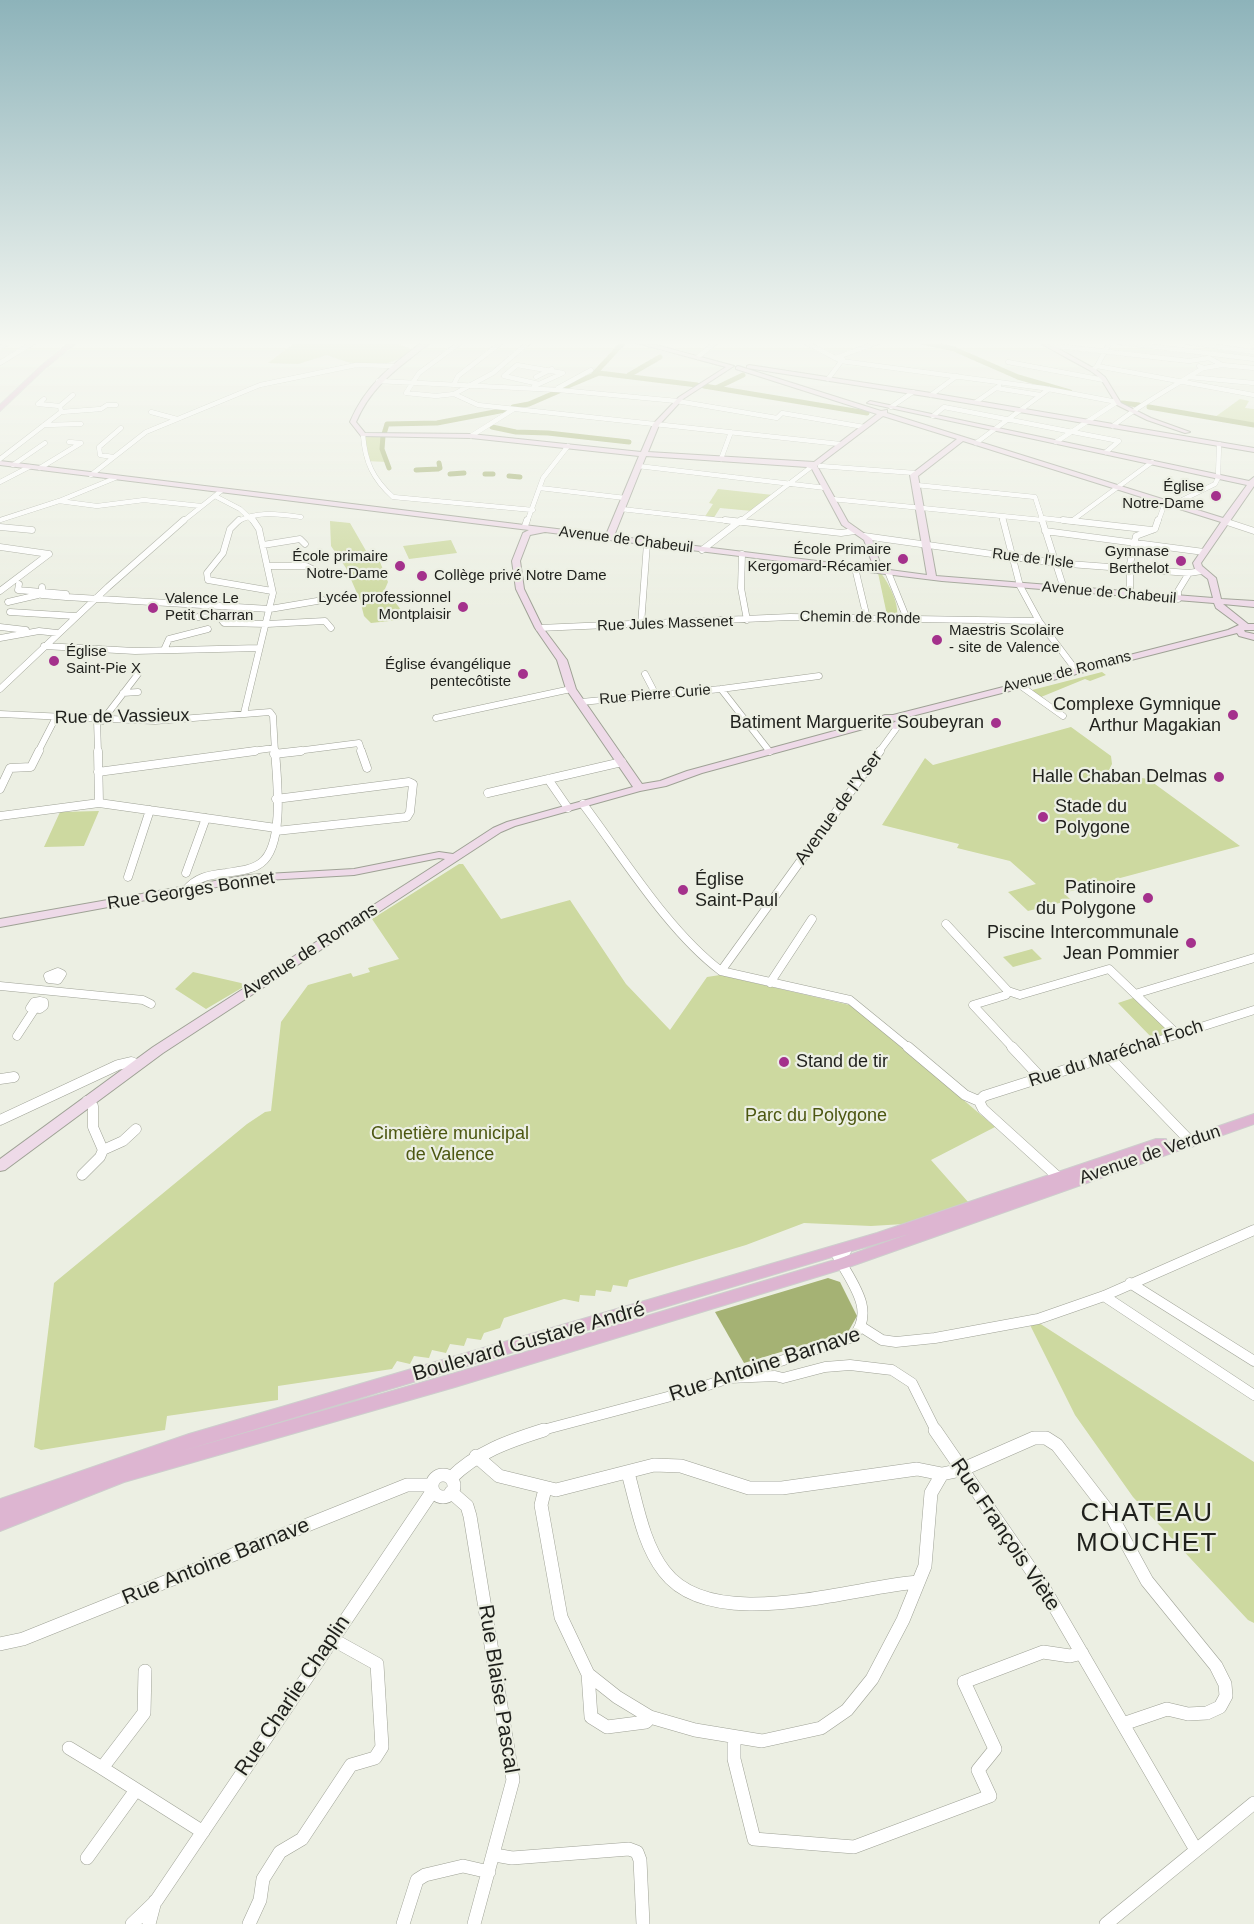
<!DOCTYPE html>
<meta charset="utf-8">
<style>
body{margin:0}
canvas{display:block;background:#ecefe3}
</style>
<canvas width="1254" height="1924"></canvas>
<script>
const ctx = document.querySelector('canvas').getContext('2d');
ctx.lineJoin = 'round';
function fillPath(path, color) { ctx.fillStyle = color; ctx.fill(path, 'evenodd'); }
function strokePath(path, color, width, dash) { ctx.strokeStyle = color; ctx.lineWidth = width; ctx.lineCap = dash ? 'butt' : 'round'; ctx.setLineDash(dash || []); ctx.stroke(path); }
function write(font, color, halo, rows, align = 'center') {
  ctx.font = font + ' Arial,sans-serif'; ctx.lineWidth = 4.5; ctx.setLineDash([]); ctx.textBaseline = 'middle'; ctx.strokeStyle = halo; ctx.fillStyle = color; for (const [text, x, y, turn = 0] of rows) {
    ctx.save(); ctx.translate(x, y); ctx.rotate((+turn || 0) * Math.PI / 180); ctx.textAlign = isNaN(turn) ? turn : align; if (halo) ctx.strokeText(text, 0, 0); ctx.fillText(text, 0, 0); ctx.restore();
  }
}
fillPath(new Path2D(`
 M296,342H393L414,350C384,371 361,368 327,355L298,364L268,363Z
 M1240,399L1249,401L1245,408L1254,409V425L1215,419V417Z
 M363,435L383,436C381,448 382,453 387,462L365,461Z
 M718,489L773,495L752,511L720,508L713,519L704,518L713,504L709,503Z
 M330,521L350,523L369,556L380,562L388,582L385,589L408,619L371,623L364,616L360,600L346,568L331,546Z
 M451,540L457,553L409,559L403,546Z
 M878,573H881C889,584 899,603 897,616L887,615Z
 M1102,672L1106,675L1090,681L1085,679L1041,697L1032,690Z
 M1071,727L1111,756L1112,764L1109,770L1112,773L1148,779L1240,846L1064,893L1071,900L1028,911L1008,892L1036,884L1010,861L957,848L959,844L882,825L925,758L933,765Z
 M99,811L84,846L44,847L60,812Z
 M459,864H463L501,919L570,900L626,984L670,1030L707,977L720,975L854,1006L995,1127L931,1160L969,1203L904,1224L871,1226L804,1223L746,1245L629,1280L627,1287L613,1285L611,1292L596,1290L595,1296L580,1295L579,1302L564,1299L504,1318L500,1328L484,1333L481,1340L467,1338L464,1346L450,1344L446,1353L432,1350L429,1358L414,1356L410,1364L397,1361L392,1369L278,1386V1400L167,1416L165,1430L41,1450L34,1447L54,1283L247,1124L265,1112L271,1111L281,1022L308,985L351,973L353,977L370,972L368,968L399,959L372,919Z
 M1032,949L1042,959L1013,967L1003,957Z
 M193,972L241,983L245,986L206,1009L175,989Z
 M1136,997L1172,1033L1153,1039L1118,1003Z
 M1039,1323L1254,1462V1623L1248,1620L1133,1497L1075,1415L1030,1325Z`), '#cdd9a0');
fillPath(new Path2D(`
 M828,1278L840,1282L857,1316L848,1332L744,1363L715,1312Z`), '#a5b274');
strokePath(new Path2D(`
 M922,342L954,349L1018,377L1070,392
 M594,374L622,344
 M629,375L660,357
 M704,386L867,413
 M563,388L599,373L697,385
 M716,388L743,375
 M1122,403L1139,405
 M513,407L529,404L559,391
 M1149,407L1254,425
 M492,427L516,432L548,433L629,442
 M384,434L387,424L437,423L505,410
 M383,436L382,449L389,468
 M416,470L438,469L440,468L439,463
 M450,474L464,473
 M485,474H493
 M509,476L520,477`), '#a5b274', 5);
const streetFar4 = new Path2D(`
 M461,342L419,373L406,393L436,396L454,394L478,405L840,444
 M805,342L841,361L1043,388L1117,402
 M1117,342L1254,359
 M1186,342L1254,352
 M1254,343H1252L1254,346
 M1048,345L1189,361L1209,358L1222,365
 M0,347L6,344
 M698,357L716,342
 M835,358L879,342
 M1008,362L1104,380
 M0,363L34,342
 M517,365L563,373L539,384L504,376Z
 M1097,366L1110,342
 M1199,366L1204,368L1222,365L1254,368
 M1093,370L1097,366L1254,395
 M536,377L552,369
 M1189,377L1254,383
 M828,379L843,359
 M378,381L559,390L677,401L777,418L782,413L864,427
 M454,384L458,376L502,342
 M534,386L539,384
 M558,388L591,370
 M996,388L1040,395
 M454,394L493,373L529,342
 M931,395L957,376
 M44,399L38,404L60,406
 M976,402L999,386
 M891,407L913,392
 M61,412L101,409L107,405H116
 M151,412L177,419
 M933,416L944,407L1119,441L1106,452
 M44,425L81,424
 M1113,426C1140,404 1173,387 1203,368
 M363,435C365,462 373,479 393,497L533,510
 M471,436L514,409
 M1056,442L1117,402
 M976,443L1049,389
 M113,457L100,455L99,447L121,428
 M0,459L61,412L60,406L73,395
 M721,459L731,432
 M13,465L45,443
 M638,466L826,488
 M820,466L915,473
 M40,468L81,443L69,442
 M91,475L146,432L260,385L356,365L394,366
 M0,482L29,467
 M916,485L1035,497L1043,522
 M540,488L625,498
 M215,496L240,509L254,522
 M832,499L1042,520
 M59,501L97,506L144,500L201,506
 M1172,505L1215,484L1218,478L1219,444
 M621,509L738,522
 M1002,517L1003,522
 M1042,518L1077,522
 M0,520L59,501L115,478
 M1073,520L1152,462
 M1224,521L1226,522
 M182,522L221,491
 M237,522C257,510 280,514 301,517
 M527,522L543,478L568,446
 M739,522L811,467
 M1158,522L1165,503`);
const streetFar3 = new Path2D(`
 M239,520L230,529L223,553L207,573L208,580L272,591
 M725,520L841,533L855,531
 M1003,520L1020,586L1039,621L1076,670
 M1042,520L1064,589
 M1063,520L1152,530
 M1224,521L1254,531
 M525,526L527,520
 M0,527L32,530
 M1045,531L1204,552
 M864,536L1056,563L1189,573L1202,571
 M263,545L300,539L305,544
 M0,547L49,554
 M702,550L741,520
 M742,554L741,588L747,620
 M267,566H306L316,571
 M855,568L867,618
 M888,572L907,619
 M19,584L18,590L42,592V587
 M0,591L49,554
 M42,592L66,594V597L42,595Z
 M1130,594V564L1136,536L1155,529L1158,520
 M66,597L270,609L323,600
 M1178,599V591L1189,573
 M8,602L38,595
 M10,612L75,616
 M198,617L220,618L224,623L267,624L325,621L331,628
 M641,625L647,543
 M0,627L26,630
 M539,628L790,617L1039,621
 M0,638L39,631L57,633
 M44,646L135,651L259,648
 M164,650L169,639L208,629
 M645,674L656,695
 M1018,684L1063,716
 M0,689L108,587L184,520
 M721,689L770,752
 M123,693L138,692
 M581,702L721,689L819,676
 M244,713L273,593L259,529L253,520
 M0,714L155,721L270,712L273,716L275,752
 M436,718L571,689
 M97,720L98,752
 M102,721L138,674
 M38,752L55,719
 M244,752L274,748
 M289,752L359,743L362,752
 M879,752L898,726`);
const streetFar2 = new Path2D(`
 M98,751L99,803
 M361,751L367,768
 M274,754L301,751
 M98,772L255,751
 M548,779L568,808
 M0,789L10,768L31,767L39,751
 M488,793L622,762
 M276,799L409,782L413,784L410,812L407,817L276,831
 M583,804C623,857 668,931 721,971L850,1000L910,1049
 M0,816L99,803L276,828
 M186,873L206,818
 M128,877L150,810
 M185,891C196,877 209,875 226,873C238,871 252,870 261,863C285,845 277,778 275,751
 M946,924L1008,991L1006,995L973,1005L1014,1049
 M721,971L880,751
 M58,972L62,974L58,980L49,979L48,976Z
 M770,983L812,919
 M0,986L143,1000L151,1004
 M1008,991L1020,995L1109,969L1177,1034
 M1135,994L1254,958
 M40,1001L44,1002V1006L40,1009L30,1008L34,1002Z
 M17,1036L34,1010
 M1132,1049L1254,1010`);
const streetFar1 = new Path2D(`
 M908,1047L965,1095L979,1101L983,1109L1058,1177V1181
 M1012,1047L1041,1078
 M1108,1056L1191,1142
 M0,1079L14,1077
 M87,1101L93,1106V1127L103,1150
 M979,1101L984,1096L1137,1047
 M0,1120L118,1065L131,1062L136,1064
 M82,1175L100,1157L103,1150L123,1141L136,1129
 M1130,1283L1254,1361
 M1104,1296L1254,1395
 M863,1328L882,1340L896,1342L935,1338L1038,1319L1104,1296L1254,1230
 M729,1378L775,1376L783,1378L825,1367L850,1365L892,1370L912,1383L936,1431
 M539,1431L690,1391L853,1337C877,1310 850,1281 837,1255L846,1251`);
const street = new Path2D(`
 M935,1430L1045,1590L1196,1850
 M476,1456L499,1476L556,1490L654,1465L681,1466L749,1488H782L917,1469L942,1474
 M628,1473C637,1505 643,1544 664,1571C712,1635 851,1587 918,1582
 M432 1486a11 11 0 1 1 22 0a11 11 0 1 1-22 0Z
 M451,1478C477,1452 509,1441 544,1430
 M545,1489L541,1505L561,1617L588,1674L617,1697L650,1717L695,1730L762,1741L821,1728L847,1710L872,1679L903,1620L925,1566L931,1493L942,1474L961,1470L1034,1438H1046L1057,1445L1111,1515L1147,1581L1216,1666L1225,1684L1226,1696L1220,1707L1207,1713L1188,1714L1167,1709L1123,1724
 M451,1492L467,1506L470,1516L513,1780L474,1924
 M0,1644L23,1639L407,1485H431
 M145,1671L144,1713L102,1768L203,1832
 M588,1674L591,1717L607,1727L646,1722L650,1717
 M734,1738V1759L754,1839L854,1847L990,1796L978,1770L995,1749L964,1682L1043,1652L1070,1656L1082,1653
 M69,1748L102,1768
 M495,1855L512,1858L629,1849L637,1852L640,1860L643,1924
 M87,1858L136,1790
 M132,1924L156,1901L432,1492
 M149,1924L155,1901
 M249,1924L260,1900L263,1879L280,1852L302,1839L351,1765L375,1758L382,1747L377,1664L332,1639
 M403,1924L417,1880L425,1875L463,1866L489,1872
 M1106,1924L1254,1803`);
const secondary = new Path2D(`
 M423,342H431C399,368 373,383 356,422L365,433L471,434L641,452L653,424L679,397L726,367L633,342H645L734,366L683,399L659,425L648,452L814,462L877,414L736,369V367L738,366L881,411L887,410V413L1223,518L1247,485L867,403L870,401L1249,481L1254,477V486L1201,563L1202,566L1216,578L1221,599L1254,601V607L1223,604L1248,624H1254V630H1244L1245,632L1254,634V640L1239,636L1237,633L904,718L907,722L896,729L883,727L867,728L702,773L666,786L640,791L515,826L501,832L163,1053L5,1170L0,1171V1159L153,1047L445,859L439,858L354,875L249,881L0,927V919L249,875L354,869L439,852L453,854L493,828L507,822L633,787L566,689L557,660L535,628L516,589L512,561L523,533L529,530L0,465V461L606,535L639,456L471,438L361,436L350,422C365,386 392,364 423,342ZM883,416L957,439L910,475L927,575L882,569L872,539L848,522L817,466ZM963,441L1221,522L1193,563L1195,569L1208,579L1213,598L936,576L918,476ZM646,456L807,467L812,469L842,525L864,540L874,568L614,536ZM545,532L942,581L1214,603L1216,608L1239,625L1228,630L893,715H885L864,723L687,771L660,781L642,784L576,689L567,660L543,628L524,589L520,561L530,535ZM889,720L896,721L892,724L885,721Z
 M1038,342H1046L1095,369L1105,377L1121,403L1151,418L1190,432L1185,433L1147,420L1117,405L1101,379L1091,371Z
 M749,365L931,393L1254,448V452L931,397L747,368V366Z`);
const primary = new Path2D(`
 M70,342H77L44,369L0,411V405L40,367Z
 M1254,1114V1124L846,1268L455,1387L124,1482L0,1531V1515L4,1513L0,1515V1499L189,1434L877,1233L1156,1139H1166L1167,1144ZM909,1234L838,1259L455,1373L182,1451Z`);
strokePath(streetFar4, '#9fa296', 5);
strokePath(streetFar3, '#9fa296', 7);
strokePath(streetFar2, '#9fa296', 9);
strokePath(streetFar1, '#9fa296', 11);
strokePath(street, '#9fa296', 14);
strokePath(secondary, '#9fa296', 2);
strokePath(primary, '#cececd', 2);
strokePath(streetFar4, '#fff', 4.5);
strokePath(streetFar3, '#fff', 6);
strokePath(streetFar2, '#fff', 8);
strokePath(streetFar1, '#fff', 10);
strokePath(street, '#fff', 13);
fillPath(secondary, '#eedae8');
fillPath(primary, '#ddb5d1');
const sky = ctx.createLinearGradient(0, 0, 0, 612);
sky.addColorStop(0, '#8db3ba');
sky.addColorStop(0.56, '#f6f8f2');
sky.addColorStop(1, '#f6f8f200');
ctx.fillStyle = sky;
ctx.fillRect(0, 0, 1254, 612);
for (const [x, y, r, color] of [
 [1216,496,6,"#a4318c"],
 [903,559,6,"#a4318c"],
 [1181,561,6,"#a4318c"],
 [400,566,6,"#a4318c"],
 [422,576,6,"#a4318c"],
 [463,607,6,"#a4318c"],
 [153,608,6,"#a4318c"],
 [937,640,6,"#a4318c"],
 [54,661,6,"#a4318c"],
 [523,674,6,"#a4318c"],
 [1233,715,6,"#a4318c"],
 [996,723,6,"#a4318c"],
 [1219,777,6,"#a4318c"],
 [1043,817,6,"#a4318c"],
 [683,890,6,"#a4318c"],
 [1148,898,6,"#a4318c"],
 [1191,943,6,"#a4318c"],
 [784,1062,6,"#a4318c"]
]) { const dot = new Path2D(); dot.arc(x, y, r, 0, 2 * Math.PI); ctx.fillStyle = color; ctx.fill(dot); strokePath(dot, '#ecefe3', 2); }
write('15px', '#1f201c', '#ecefe3', [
 ["Église",1204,487],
 ["Notre-Dame",1204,504],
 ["École Primaire",891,550],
 ["Kergomard-Récamier",891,567],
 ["Gymnase",1169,552],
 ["Berthelot",1169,569],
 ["École primaire",388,557],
 ["Notre-Dame",388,574],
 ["Collège privé Notre Dame",434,576,"left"],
 ["Lycée professionnel",451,598],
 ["Montplaisir",451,615],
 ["Valence Le",165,599,"left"],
 ["Petit Charran",165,616,"left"],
 ["Maestris Scolaire",949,631,"left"],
 ["- site de Valence",949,648,"left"],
 ["Église",66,652,"left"],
 ["Saint-Pie X",66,669,"left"],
 ["Église évangélique",511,665],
 ["pentecôtiste",511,682]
], 'right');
write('15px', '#1f201c', '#ecefe3', [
 ["Avenue de Chabeuil",626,540,7],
 ["Rue de l'Isle",1033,559,7],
 ["Avenue de Chabeuil",1109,593,5],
 ["Chemin de Ronde",860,618,1],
 ["Rue Jules Massenet",665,624,-2],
 ["Avenue de Romans",1067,672,-14],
 ["Rue Pierre Curie",655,695,-5]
]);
write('18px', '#1f201c', '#ecefe3', [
 ["Complexe Gymnique",1221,705],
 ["Arthur Magakian",1221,726],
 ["Batiment Marguerite Soubeyran",984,723],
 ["Halle Chaban Delmas",1207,777],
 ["Stade du",1055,807,"left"],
 ["Polygone",1055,828,"left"],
 ["Église",695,880,"left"],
 ["Saint-Paul",695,901,"left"],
 ["Patinoire",1136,888],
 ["du Polygone",1136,909],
 ["Piscine Intercommunale",1179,933],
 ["Jean Pommier",1179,954],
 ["Stand de tir",796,1062,"left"]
], 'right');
write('18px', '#1f201c', '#ecefe3', [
 ["Rue de Vassieux",122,717,-1],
 ["Avenue de l'Yser",839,808,-54],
 ["Rue Georges Bonnet",191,891,-9],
 ["Avenue de Romans",310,951,-33],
 ["Rue du Maréchal Foch",1116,1054,-18],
 ["Avenue de Verdun",1150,1155,-19]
]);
write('18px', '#4c5711', '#ecefe3', [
 ["Parc du Polygone",816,1116],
 ["Cimetière municipal",450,1134],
 ["de Valence",450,1155]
]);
write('21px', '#1f201c', '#ecefe3', [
 ["Boulevard Gustave André",529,1342,-16],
 ["Rue Antoine Barnave",765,1365,-18],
 ["Rue François Viète",1005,1535,56],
 ["Rue Antoine Barnave",216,1562,-22],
 ["Rue Blaise Pascal",498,1689,81],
 ["Rue Charlie Chaplin",293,1696,-56]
]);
ctx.letterSpacing = '1.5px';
write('26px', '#1f201c', '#ecefe3', [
 ["CHATEAU",1147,1514],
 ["MOUCHET",1147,1544]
]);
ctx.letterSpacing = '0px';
</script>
